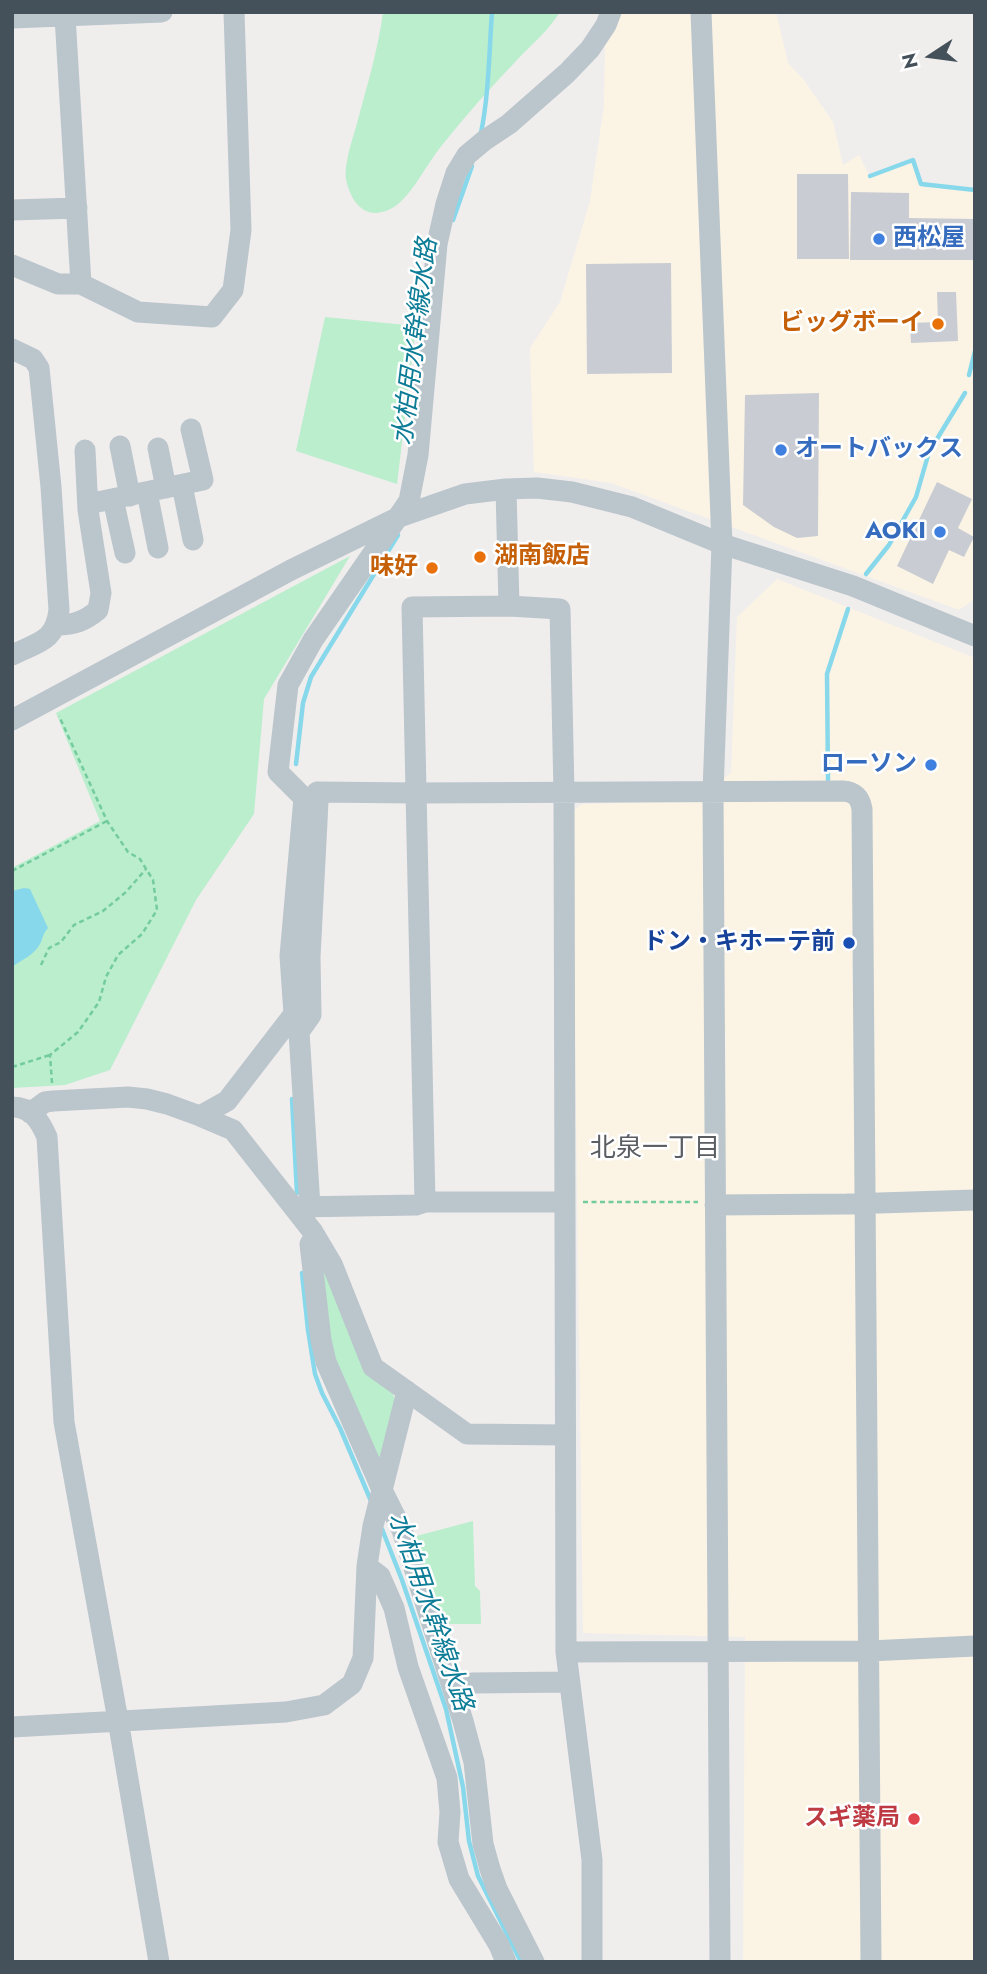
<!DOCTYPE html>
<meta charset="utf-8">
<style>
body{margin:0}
#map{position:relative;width:987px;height:1974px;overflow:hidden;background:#f0eded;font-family:Jost,sans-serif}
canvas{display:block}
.frame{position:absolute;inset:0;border:14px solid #45515a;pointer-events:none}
.north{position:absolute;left:896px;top:21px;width:70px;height:70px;-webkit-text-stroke:5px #fff;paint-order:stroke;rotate:257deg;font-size:19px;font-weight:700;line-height:28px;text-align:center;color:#45515a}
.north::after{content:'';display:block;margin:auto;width:24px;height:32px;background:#45515a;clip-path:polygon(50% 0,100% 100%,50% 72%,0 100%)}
</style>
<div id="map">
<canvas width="987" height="1974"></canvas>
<div class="frame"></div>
<div class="north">N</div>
</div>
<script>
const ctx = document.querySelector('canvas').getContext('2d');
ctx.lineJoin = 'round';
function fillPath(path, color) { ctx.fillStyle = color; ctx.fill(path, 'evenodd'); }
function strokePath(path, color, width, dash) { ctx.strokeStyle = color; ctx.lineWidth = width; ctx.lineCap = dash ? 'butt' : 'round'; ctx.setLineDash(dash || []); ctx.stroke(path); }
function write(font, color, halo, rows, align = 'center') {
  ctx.font = font + ' Jost,"Noto Sans JP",sans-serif'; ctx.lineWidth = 5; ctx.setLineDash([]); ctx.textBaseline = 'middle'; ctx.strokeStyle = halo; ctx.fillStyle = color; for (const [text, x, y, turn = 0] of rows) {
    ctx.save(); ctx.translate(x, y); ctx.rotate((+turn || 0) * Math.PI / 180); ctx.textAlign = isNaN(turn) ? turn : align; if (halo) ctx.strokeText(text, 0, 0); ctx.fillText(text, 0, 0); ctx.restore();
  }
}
fillPath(new Path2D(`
 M617,12H776L788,63L804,80L833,122L843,165L859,155L869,175L912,160L924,188L938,187L975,191V599L959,610L611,483L534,472L530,348L560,302L590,201L604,105L605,41Z
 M777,579L975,658V1962H743L745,1637L583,1633L572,812L582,804L693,801L731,773L737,617Z`), '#fbf4e5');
fillPath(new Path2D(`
 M383,12H560C549,30 531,45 517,60C491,87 466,115 443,144C429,160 411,197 394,207C367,223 351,204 346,179C344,165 352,140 356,127C366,89 378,51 383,12Z
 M325,317L416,326L397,484L296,451Z
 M350,556L264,699L254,814L196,900L110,1070L65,1085L12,1088V868L100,821L56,713Z
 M315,1250L391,1388L396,1403L378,1468L328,1351Z
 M473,1521L475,1586L480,1591L481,1624H439L409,1538Z`), '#baeecd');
fillPath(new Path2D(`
 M24,888L30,889L48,928C43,933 43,938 40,944C33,956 21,960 12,967V891Z`), '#88d8eb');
strokePath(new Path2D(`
 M481,133C489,93 489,53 492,12
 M870,176L913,160L921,184L975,190
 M453,220L472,166
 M969,375L975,351
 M866,574L889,545L916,497L929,452L965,393
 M296,764L303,703L311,677L398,535
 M828,780L827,674L848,609
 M292,1099L297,1193
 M302,1273L308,1330L315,1374L322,1393L340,1428L371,1501
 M382,1529L402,1580L446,1709L463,1787L469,1841L478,1876L521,1962`), '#88d8eb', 4.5);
fillPath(new Path2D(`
 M797,174H848L849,259H797Z
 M851,192L909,193V218L975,219V260H850Z
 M671,263L672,373L587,374L586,264Z
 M937,292H956L958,341L911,343L910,323L938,322Z
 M819,393L818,536L797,538L774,527L743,505L745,395Z
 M937,482L972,499L958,528L974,537L964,557L949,550L933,584L897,566Z`), '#c9ccd2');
strokePath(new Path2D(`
 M12,871L107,821
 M41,965L49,948L61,942L74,925L103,911L126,892L146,869
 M12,1067L50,1055
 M52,1083L50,1055L78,1032L99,1002L106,977L118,955L142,934L157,910L153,880L140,859L128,852L107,821L59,716
 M583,1202H698`), '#73cb9e', 2.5, [5, 3.5]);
strokePath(new Path2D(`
 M701,12L722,544L713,792L720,1962
 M65,16L81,284
 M12,18L162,12
 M12,210L77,208
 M12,265L58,284H81L138,312L212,317L233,290L241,230L234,12
 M12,349L33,359L39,368L51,487L59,610C55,642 38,642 12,655
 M120,446L130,496
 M158,448L166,488
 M182,485L193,540
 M506,489L509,606
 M147,492L158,548
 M113,499L125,553
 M88,504L203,480L191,429
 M57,625C74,625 85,621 98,610L101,593L88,510L85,450
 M12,720L291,570L399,517L465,494L506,489L537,488L572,492L632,507L722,544L853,586L975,636
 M12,1107C32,1107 40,1121 47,1137L64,1422L118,1720L159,1962
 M30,1113L45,1102L53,1101L128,1097L147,1099L167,1104L200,1116L233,1130L313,1232L332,1264L373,1367L467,1434L565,1435
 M200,1116L227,1101L294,1014L290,956L304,798L278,772L288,685L313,640L409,501L418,455L437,244L446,204L456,173L467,155L485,140L509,124L567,73L590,49L606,25L611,12
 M425,1202L412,607L509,606L560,609L564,792L566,1652L592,1860V1962
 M715,1205L847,1204L975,1200
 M296,1207L416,1205L425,1202H564
 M310,1207L299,1032L311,1015L310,957L318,802L317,792L415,793L843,791C855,792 860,797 862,809L871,1962
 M315,1236L310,1244L321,1340L326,1362L383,1492L402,1530L463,1721L474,1762L483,1844L490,1869L497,1889L534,1962
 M367,1566L380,1576L394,1608L408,1667L447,1778L450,1812L448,1842L459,1879L499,1945L506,1962
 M566,1652L869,1651L975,1646
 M472,1683L570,1682
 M12,1727L286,1712L324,1705L352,1684L363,1658L367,1566L373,1526L407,1391`), '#bbc5cc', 21);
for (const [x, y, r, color] of [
 [879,239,7,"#3f7fe0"],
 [938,324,7,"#e8710a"],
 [781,450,7,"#3f7fe0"],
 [940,532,7,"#3f7fe0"],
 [480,557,7,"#e8710a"],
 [432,568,7,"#e8710a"],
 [931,765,7,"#3f7fe0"],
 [849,943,7,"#1a4fb4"],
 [914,1819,7,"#e0444e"]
]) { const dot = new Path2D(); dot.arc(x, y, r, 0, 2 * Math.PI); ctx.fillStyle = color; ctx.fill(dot); strokePath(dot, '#fff', 2.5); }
write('bold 24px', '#366cbe', '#fff', [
 ["西松屋",893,239],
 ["オートバックス",795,450],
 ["AOKI",926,532,"right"],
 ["ローソン",917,765,"right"]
], 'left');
write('bold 24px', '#c56008', '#fff', [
 ["ビッグボーイ",924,324],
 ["湖南飯店",494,557,"left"],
 ["味好",418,568]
], 'right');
write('bold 24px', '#164399', '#fff', [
 ["ドン・キホーテ前",835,943]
], 'right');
write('bold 24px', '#be3a42', '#fff', [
 ["スギ薬局",900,1819]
], 'right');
write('italic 26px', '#0d7c96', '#fff', [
 ["水柏用水幹線水路",417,342,-83],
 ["水柏用水幹線水路",429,1612,71]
]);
write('26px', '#5a5d62', '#fff', [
 ["北泉一丁目",655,1150]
]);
</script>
